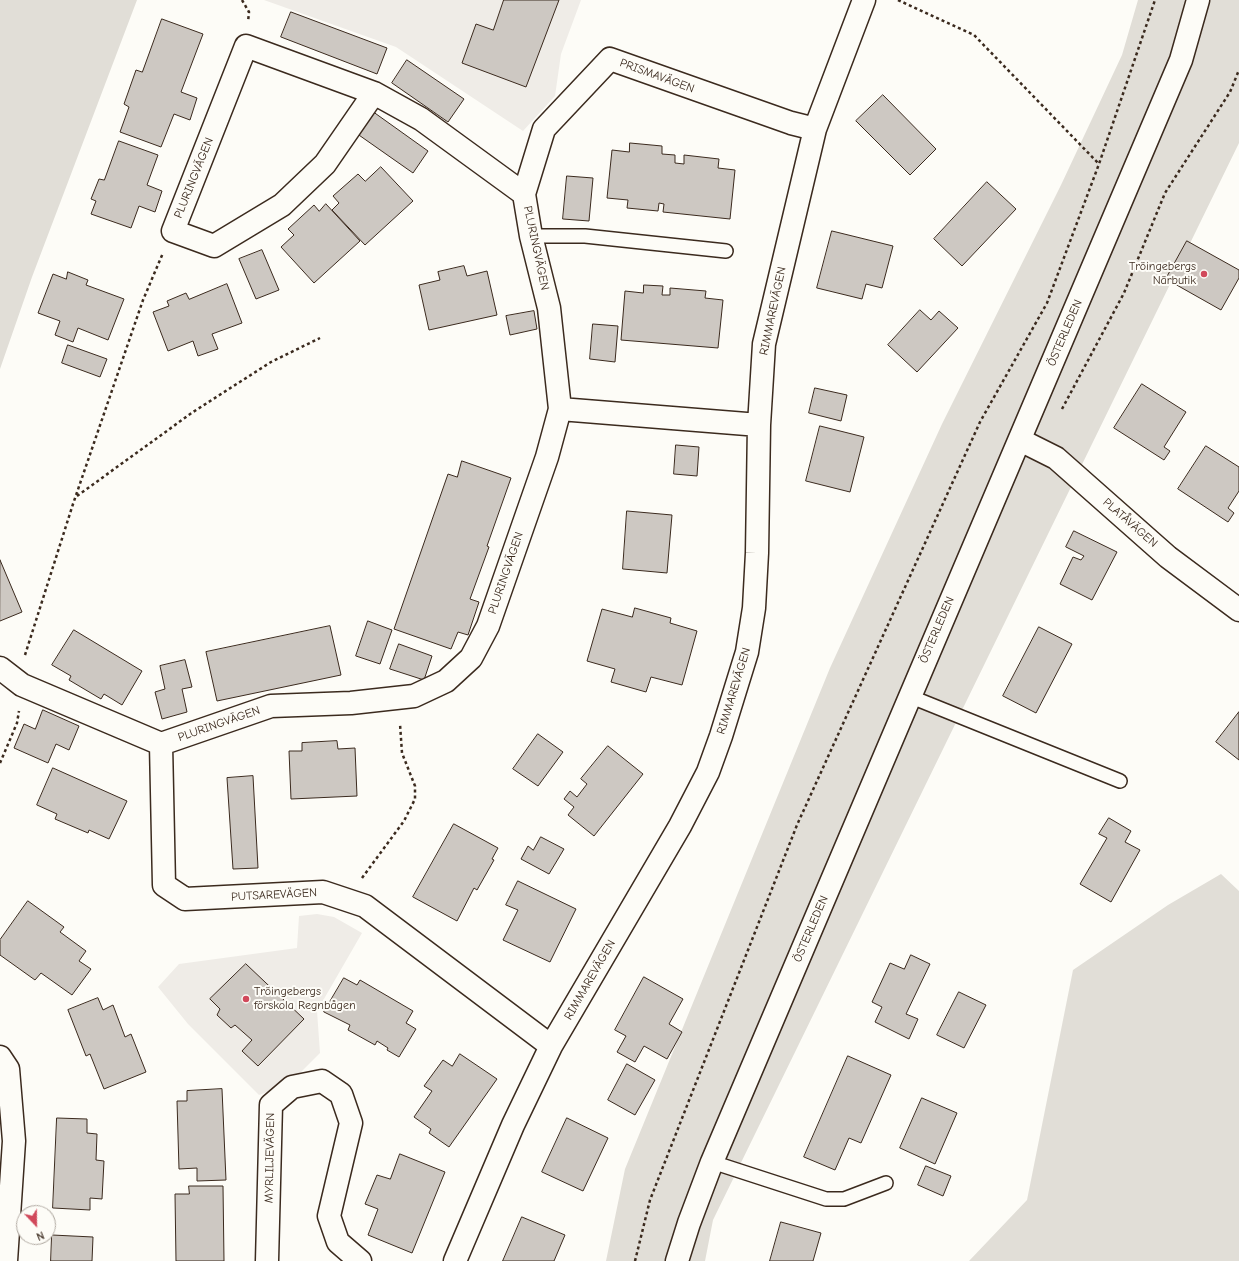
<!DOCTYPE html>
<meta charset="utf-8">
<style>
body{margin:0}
#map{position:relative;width:1239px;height:1261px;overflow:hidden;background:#fdfcf7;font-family:"Comic Neue",sans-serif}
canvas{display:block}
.north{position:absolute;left:16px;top:1205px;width:40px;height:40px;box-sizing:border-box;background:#fdfcf7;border:1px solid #afa8a0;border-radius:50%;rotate:158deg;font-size:11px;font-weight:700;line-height:16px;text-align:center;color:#3b2a1e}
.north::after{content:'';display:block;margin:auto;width:14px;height:18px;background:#d1495b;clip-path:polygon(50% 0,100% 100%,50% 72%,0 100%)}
</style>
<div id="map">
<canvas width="1239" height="1261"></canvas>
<div class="north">N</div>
</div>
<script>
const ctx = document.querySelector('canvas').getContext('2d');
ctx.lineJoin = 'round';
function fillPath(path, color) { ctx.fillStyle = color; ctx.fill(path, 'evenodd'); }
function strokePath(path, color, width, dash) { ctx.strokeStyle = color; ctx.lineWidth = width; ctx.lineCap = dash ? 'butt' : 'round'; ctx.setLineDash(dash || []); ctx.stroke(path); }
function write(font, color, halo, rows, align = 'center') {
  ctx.font = font + ' "Comic Neue",sans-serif'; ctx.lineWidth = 4; ctx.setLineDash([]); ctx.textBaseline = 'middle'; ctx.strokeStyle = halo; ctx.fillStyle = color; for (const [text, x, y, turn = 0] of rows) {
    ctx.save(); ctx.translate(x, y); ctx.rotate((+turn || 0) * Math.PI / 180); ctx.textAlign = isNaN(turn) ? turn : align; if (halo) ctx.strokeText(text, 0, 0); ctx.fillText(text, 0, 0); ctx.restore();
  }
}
fillPath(new Path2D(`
 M264,0H581L561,54L555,96L523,131L396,47Z
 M317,914L334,917L362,933L317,1011L320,1053L289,1084L259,1095L188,1024L158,987L179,964L297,948L299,916Z`), '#efece7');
fillPath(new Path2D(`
 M0,0H137L32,277L0,369Z
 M1138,0H1239V143L713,1220L705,1261H606L625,1169L830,668L942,424L1061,185L1122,55Z
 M1221,874L1239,891V1261H969L1027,1200L1073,970L1168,905Z`), '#e1ded7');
const building = new Path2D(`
 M504,0H559L526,87L462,63L476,24L493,30Z
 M291,12L387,48L377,74L281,37Z
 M162,19L203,34L181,92L197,98L190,120L174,114L161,147L120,132L129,107L124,104L136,70L142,72Z
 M407,60L464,99L448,122L392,83Z
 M883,95L936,149L910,175L856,121Z
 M372,111L428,151L413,173L356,133Z
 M119,141L158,155L147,185L162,191L155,212L139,206L131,228L91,214L96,201L91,199L99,179L104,180Z
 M630,143L662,146V154L675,155V163L684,164V155L719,159L718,168L735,170L730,219L663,212L664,204L659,203L658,211L627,208L628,200L607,198L612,150L629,152Z
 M381,167L413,201L365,245L332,210L339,203L333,196L358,174L365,181Z
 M567,176L593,178L589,221L563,219Z
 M987,182L1016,209L962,266L934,239Z
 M326,204L360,241L314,283L281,247L294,235L288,229L314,205L319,211Z
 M832,231L893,246L882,288L866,284L862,299L817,288Z
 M1187,241L1239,270V278L1221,310L1166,279Z
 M262,250L279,290L256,299L239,259Z
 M464,266L467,276L487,271L497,315L429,330L419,285L440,280L438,272Z
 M68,272L88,280L86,285L124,299L108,340L78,328L73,342L55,335L60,321L38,313L53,274L66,279Z
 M227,284L242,323L212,334L218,349L198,356L193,341L168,351L153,312L169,306L167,301L186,293L189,299Z
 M644,285L663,286L662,295H670V288L706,291L705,298L723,300L718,348L621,340L625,291L643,293Z
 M920,310L931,320L939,311L958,328L917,372L888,345Z
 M534,311L537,329L510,335L506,316Z
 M593,324L618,326L615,362L590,359Z
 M68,345L107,359L100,377L62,363Z
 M1142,384L1186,412L1164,447L1170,451L1164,460L1114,428Z
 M815,388L847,395L841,421L809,413Z
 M820,426L864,437L850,492L806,481Z
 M676,445L699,447L697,476L674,474Z
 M1206,446L1239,467V491L1228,508L1234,513L1228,522L1178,489Z
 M462,461L511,478L487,546L489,547L470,599L479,602L468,635L458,632L451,649L394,629L448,474L457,477Z
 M627,511L672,515L667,573L623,569Z
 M1074,531L1117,552L1092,600L1060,584L1073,557L1081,560L1084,556L1066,547Z
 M0,560L22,612L0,621Z
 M635,608L671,618L670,623L697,631L682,685L651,677L646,692L611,682L615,669L587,661L602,609L632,617Z
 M368,621L392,630L380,664L356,656Z
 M330,626L341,675L217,701L206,652Z
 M1039,627L1072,644L1036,713L1003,696Z
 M74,630L142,671L122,705L104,694L101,699L69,680L71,676L52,665Z
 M399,644L432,656L424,680L390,669Z
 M185,660L192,687L182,689L187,712L162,719L155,692L165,689L160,666Z
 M43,710L79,726L69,750L56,744L48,763L14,748L24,724L35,729Z
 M1239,712V760L1216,742Z
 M538,734L563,752L538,786L513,769Z
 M337,741L338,749L355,748L357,796L291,799L289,751H302V743Z
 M608,746L643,774L594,836L568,815L574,807L564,799L570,791L577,797L587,784L581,779Z
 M53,768L127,801L109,839L89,830L88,833L55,819L57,814L37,805Z
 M253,776L258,868L233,869L227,778Z
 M1109,818L1131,831L1125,842L1140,850L1111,902L1080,884L1107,838L1099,834Z
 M454,824L498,848L492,859L494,860L477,890L474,888L457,921L413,897Z
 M541,837L564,849L549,874L521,859L528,846L533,850Z
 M518,881L576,909L550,962L503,940L518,910L506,905Z
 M28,901L64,927L60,932L86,951L79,961L91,969L72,995L41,973L35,980L0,955V940Z
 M911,955L930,964L906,1014L918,1019L909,1039L875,1022L882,1007L872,1002L890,963L904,969Z
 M246,964L304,1019L258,1066L242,1051L252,1040L235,1025L231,1028L217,1015L220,1009L210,999Z
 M644,977L683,999L669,1024L682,1032L667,1059L644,1046L635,1062L617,1052L626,1036L615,1030Z
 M344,978L357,985L360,980L413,1011L406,1023L416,1029L399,1057L387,1050L388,1048L377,1041L375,1045L348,1030L350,1025L324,1012Z
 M959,992L986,1005L964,1048L937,1035Z
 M98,998L103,1010L113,1005L125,1037L131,1034L146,1072L104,1089L90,1054L86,1056L68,1010Z
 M460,1054L497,1079L449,1147L429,1133L431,1129L414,1117L432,1091L424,1086L443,1060L452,1066Z
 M848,1056L891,1075L861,1143L849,1138L835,1170L804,1157Z
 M627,1064L655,1080L635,1115L608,1100Z
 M222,1089L226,1180L197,1181V1168L179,1169L177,1101H187V1091Z
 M922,1098L957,1113L935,1164L900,1148Z
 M57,1118L87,1119V1133L97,1134L96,1160L104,1161L102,1199L90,1198V1210L53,1208Z
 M567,1118L608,1138L583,1191L542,1172Z
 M400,1154L445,1172L412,1253L368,1235L378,1209L365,1204L377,1175L390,1179Z
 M926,1166L951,1176L943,1196L918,1185Z
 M189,1186H223L224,1261H176L175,1194H189Z
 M522,1217L565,1235L554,1261H503Z
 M781,1222L821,1233L813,1261H770Z
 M52,1235L93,1237L92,1261H51Z`);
fillPath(building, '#cdc8c2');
strokePath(building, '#3b2a1e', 1);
const service = new Path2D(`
 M531,236H585L726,251
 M909,696L1120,781
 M712,1162L826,1199H844L886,1183`);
const minor = new Path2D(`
 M524,194L544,129L610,59L791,123L815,129
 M560,409L759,425
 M1020,440L1056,458L1168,557L1239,610
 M0,668L22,685L161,744L271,706L351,703L414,696L446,681L471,658L488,626L547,457L560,409L549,308L531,236L524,194L421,119L374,93L246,46L173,231L214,246L282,205L325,164L374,93
 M161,744L164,885L185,899L323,892L365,906L551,1046
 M0,1057L8,1069L14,1141L6,1261
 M267,1261L271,1105L292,1087L322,1081L341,1094L351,1123L329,1216L338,1242L360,1261
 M455,1261L513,1125L551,1046L680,826L708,772L721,736L747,652L754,608L757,553L759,425L764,344L815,129L864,0`);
const tertiary = new Path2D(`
 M677,1261L689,1223L712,1162L1181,60L1198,0`);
strokePath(service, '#3b2a1e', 16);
strokePath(minor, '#3b2a1e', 25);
strokePath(tertiary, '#3b2a1e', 25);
strokePath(new Path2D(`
 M242,0L249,12L248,22
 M898,0L974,35L1099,164
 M1062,409L1124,293L1165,193L1230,92L1239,70
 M77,496L193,412L271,362L320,338
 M25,655L73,504L143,300L163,253
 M0,763L17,723L19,711
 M362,878L404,821L415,799V786L402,753L400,724
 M635,1261L650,1200L797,825L980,422L1047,303L1099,164L1155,0`), '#3b2a1e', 2.5, [3, 3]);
strokePath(service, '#fdfcf7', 13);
strokePath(minor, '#fdfcf7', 22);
strokePath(tertiary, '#fdfcf7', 22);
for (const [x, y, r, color] of [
 [1204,274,4,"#d1495b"],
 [246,999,4,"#d1495b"]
]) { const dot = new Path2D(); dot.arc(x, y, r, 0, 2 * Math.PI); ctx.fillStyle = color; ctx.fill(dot); strokePath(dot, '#fdfcf7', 1.5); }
write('12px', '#3b2a1e', '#fdfcf7', [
 ["PRISMAVÄGEN",657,76,20],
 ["PLURINGVÄGEN",194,178,-68],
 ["PLURINGVÄGEN",536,248,78],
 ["RIMMAREVÄGEN",773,311,-78],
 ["ÖSTERLEDEN",1065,333,-67],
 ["PLATÅVÄGEN",1130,523,41],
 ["PLURINGVÄGEN",506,573,-71],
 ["ÖSTERLEDEN",937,630,-67],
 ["RIMMAREVÄGEN",734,691,-73],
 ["PLURINGVÄGEN",219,724,-19],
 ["PUTSAREVÄGEN",274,895,-3],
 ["ÖSTERLEDEN",811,929,-67],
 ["RIMMAREVÄGEN",590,980,-60],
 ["MYRLILJEVÄGEN",270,1158,-89]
]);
write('12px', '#3b2a1e', '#fdfcf7', [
 ["Tröingebergs",1196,267],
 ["Närbutik",1196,281],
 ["Tröingebergs",254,992,"left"],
 ["förskola Regnbågen",254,1006,"left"]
], 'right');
</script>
